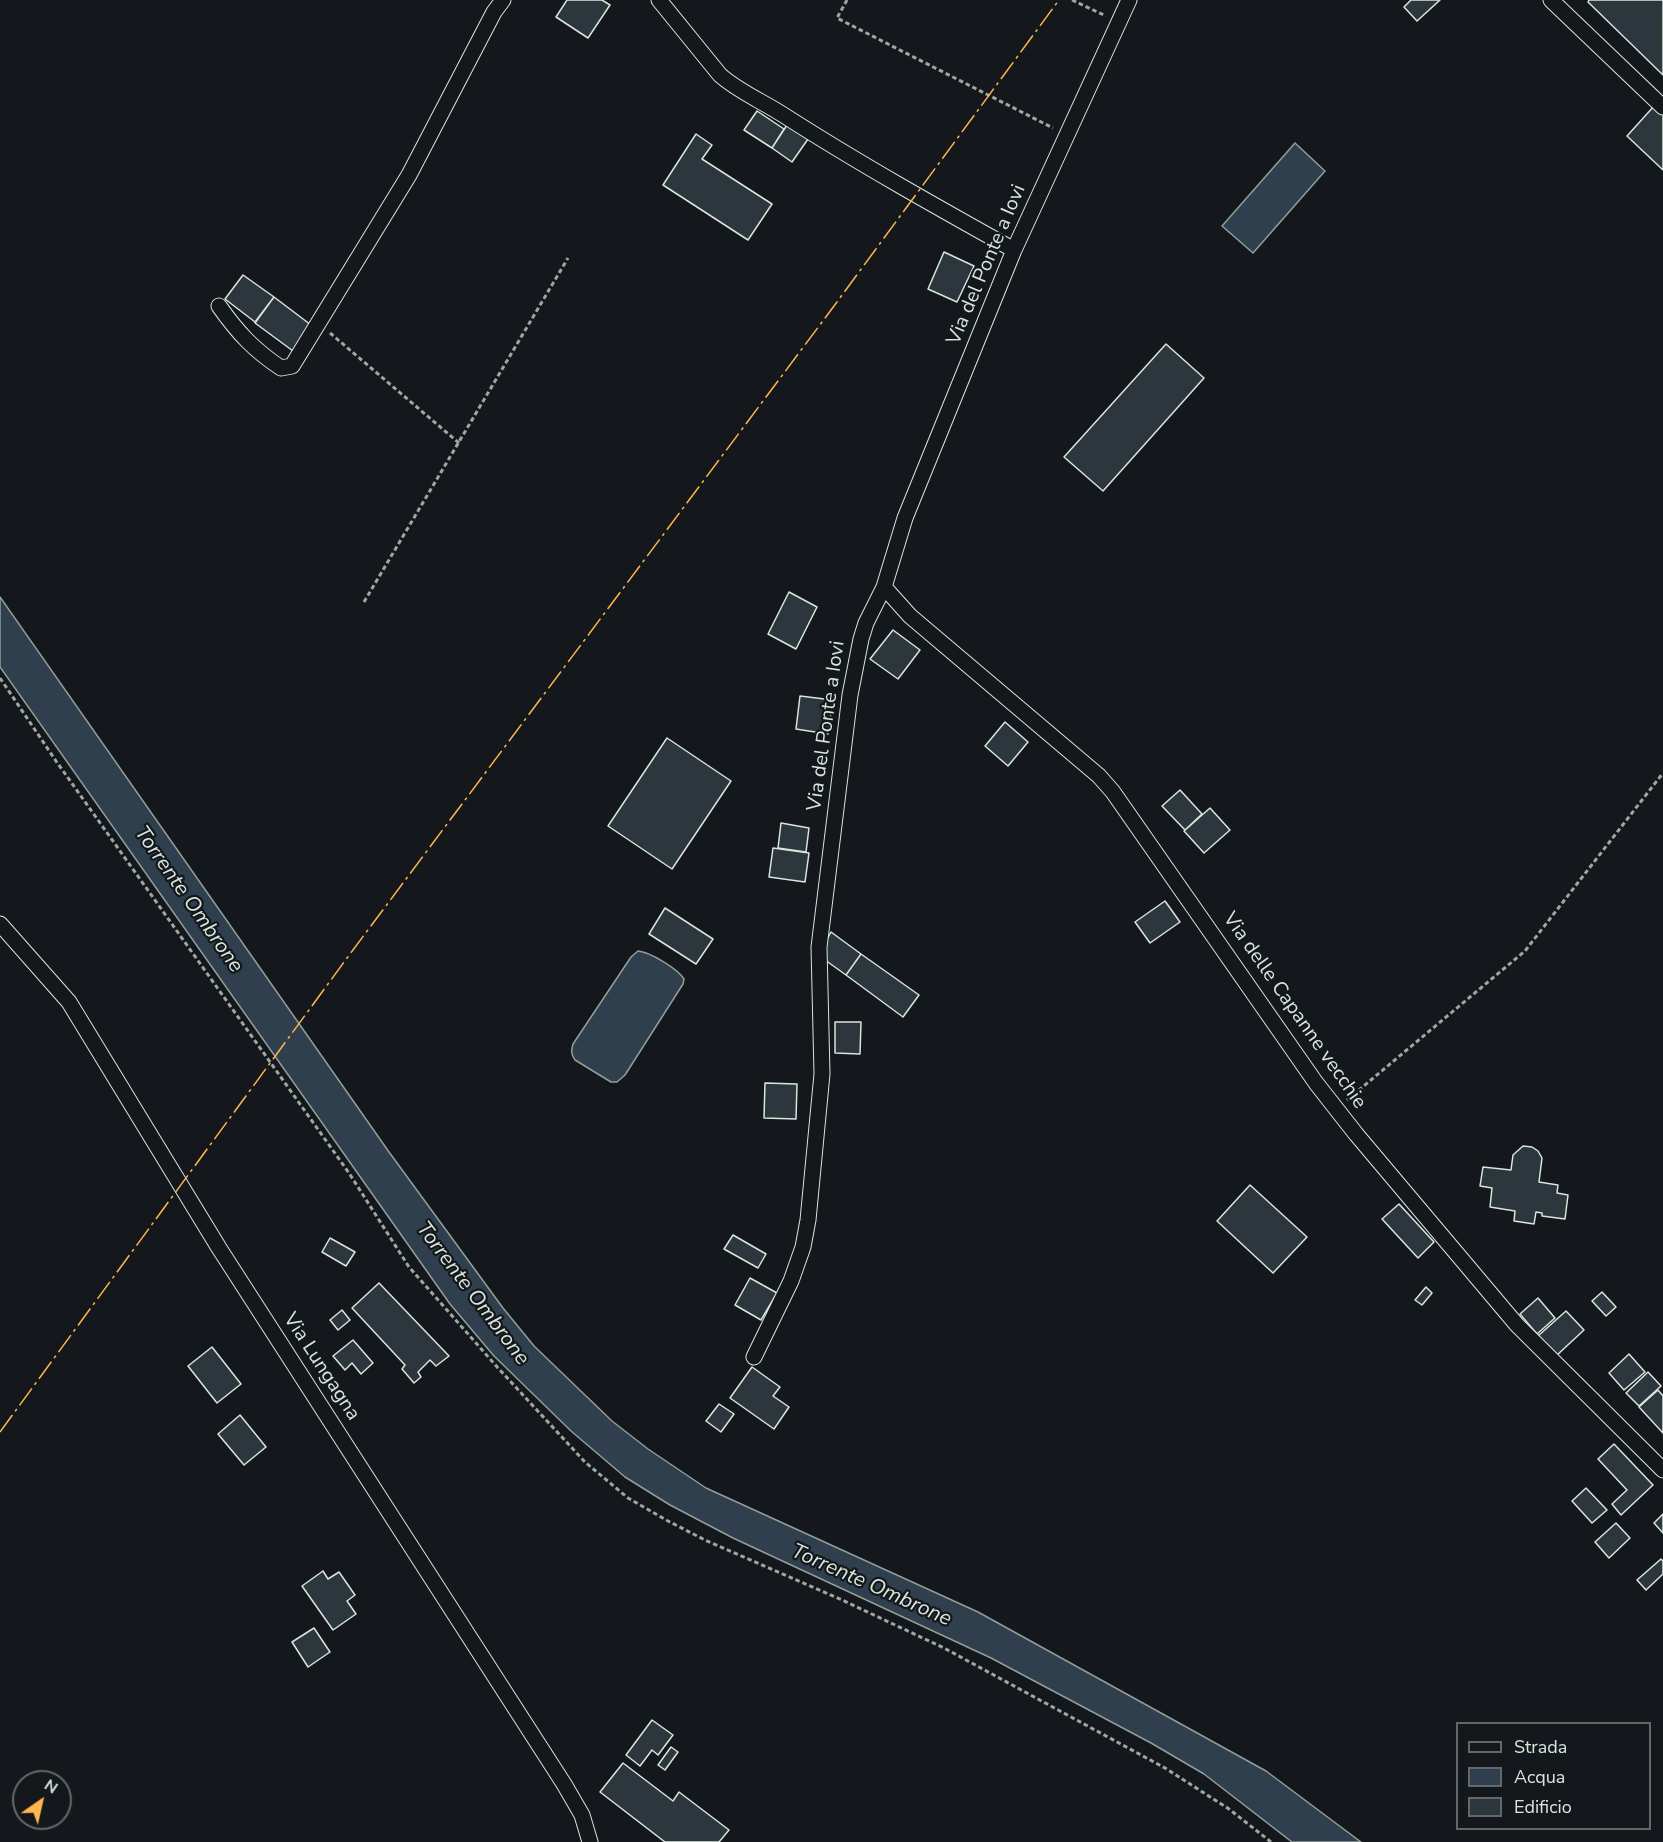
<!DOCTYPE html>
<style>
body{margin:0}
#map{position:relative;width:1663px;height:1842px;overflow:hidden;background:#14181c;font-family:"Nunito Sans",sans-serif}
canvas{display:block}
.legend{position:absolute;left:1456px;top:1722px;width:195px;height:108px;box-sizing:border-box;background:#14181c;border:2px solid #626a69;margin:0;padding:8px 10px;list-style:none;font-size:18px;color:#d8e6dc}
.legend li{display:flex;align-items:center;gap:12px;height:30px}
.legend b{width:30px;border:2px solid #626a69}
.north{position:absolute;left:12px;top:1770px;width:60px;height:60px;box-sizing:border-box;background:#14181c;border:2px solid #626a69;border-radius:50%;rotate:34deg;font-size:16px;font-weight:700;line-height:24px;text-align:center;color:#d8e6dc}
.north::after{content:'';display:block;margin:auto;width:21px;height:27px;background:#ffb74d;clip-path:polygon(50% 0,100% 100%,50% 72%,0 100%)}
</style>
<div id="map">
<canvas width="1663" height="1842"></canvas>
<ul class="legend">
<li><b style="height:8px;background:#14181c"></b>Strada</li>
<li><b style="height:16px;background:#2f3f4d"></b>Acqua</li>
<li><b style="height:16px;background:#2c363c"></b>Edificio</li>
</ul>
<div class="north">N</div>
</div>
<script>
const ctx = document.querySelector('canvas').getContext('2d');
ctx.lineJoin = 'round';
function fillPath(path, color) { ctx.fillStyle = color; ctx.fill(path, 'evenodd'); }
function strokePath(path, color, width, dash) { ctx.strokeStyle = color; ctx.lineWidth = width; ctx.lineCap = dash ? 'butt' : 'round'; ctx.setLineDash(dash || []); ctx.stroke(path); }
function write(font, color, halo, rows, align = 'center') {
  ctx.font = font + ' "Nunito Sans",sans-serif'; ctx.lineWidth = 4.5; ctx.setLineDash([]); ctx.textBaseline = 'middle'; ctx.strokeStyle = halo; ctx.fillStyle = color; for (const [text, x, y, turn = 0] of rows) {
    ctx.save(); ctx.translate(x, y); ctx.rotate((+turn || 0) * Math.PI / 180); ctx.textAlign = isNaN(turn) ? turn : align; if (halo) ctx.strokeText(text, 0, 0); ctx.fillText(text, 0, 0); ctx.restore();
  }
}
const water = new Path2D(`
 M1295,143L1325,171L1253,253L1222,226Z
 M0,597L389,1152L503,1308L534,1346L612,1421L648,1449L706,1488L978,1612L1266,1771L1361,1842H1292L1204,1774L1151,1743L991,1658L733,1538L670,1505L625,1477L571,1431L494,1356L450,1304L0,667Z
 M638,951C650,952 678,969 684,979L683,984L625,1075L617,1082H611L575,1060C571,1054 571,1051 573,1044L631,957Z`);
fillPath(water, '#2f3f4d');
strokePath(water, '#939e99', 1.5);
const building = new Path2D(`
 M567,0H602L610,5L588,38L556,17Z
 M1411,0H1440L1417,21L1404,7Z
 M1589,0H1663V75L1588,2Z
 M1655,105L1663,113V170L1627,136Z
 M757,111L784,129L772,148L744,130Z
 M787,125L808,139L792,162L772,148Z
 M696,134L712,145L702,159L772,204L748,240L663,185Z
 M944,252L974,266L957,302L928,289Z
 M243,275L274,297L255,322L225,299Z
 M274,297L311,325L293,351L255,323Z
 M1166,344L1204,378L1103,491L1064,457Z
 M789,592L817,607L796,649L768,634Z
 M893,630L920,650L898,679L870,659Z
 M800,696L833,700L828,734L796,729Z
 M1005,722L1028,742L1008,766L985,746Z
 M667,738L731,781L672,869L608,826Z
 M1180,790L1202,814L1185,830L1162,806Z
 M1210,808L1230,830L1204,853L1184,831Z
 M781,823L809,828L806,852L778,848Z
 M773,848L809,853L805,882L769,877Z
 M1165,901L1180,922L1150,943L1135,922Z
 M665,908L713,939L696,964L649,934Z
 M831,932L861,954L846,975L825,960L826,941Z
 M861,954L919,995L903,1017L846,975Z
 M835,1022H861L860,1054L835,1053Z
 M765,1083L797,1084L796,1119L764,1118Z
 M1523,1146L1532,1147L1538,1151L1542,1158L1539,1182L1558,1185L1557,1193L1568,1195L1565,1219L1542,1216V1213L1536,1212L1534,1224L1514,1221L1515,1211L1490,1207L1492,1188L1480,1186L1483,1167L1511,1170L1513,1155Z
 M1250,1185L1307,1237L1273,1273L1217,1221Z
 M1399,1204L1434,1242L1418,1258L1382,1219Z
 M733,1235L766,1254L758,1268L724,1249Z
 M330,1238L355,1252L346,1266L322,1252Z
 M750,1278L777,1293L761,1320L735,1305Z
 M379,1283L449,1356L436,1366L430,1360L418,1372L421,1377L414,1383L402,1369L405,1365L352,1308Z
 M1426,1287L1432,1293L1422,1305L1415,1300Z
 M1602,1292L1616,1307L1606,1316L1592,1301Z
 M1538,1298L1555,1318L1537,1334L1520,1314Z
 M342,1310L350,1320L338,1330L330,1320Z
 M1566,1311L1584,1330L1556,1356L1538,1336Z
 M353,1340L373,1363L361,1374L352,1363L345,1370L333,1356Z
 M212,1347L241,1384L217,1403L188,1366Z
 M1629,1354L1645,1372L1624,1390L1609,1373Z
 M752,1367L780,1387L773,1396L789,1407L774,1429L730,1398Z
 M1648,1372L1661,1386L1639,1406L1626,1393Z
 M1658,1390L1663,1396V1433L1639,1407Z
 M719,1404L734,1414L721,1432L706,1421Z
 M240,1415L266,1447L244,1465L218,1434Z
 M1614,1444L1653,1485L1621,1515L1612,1504L1627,1490L1598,1459Z
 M1586,1488L1607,1510L1592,1523L1572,1501Z
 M1663,1514V1533L1654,1523Z
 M1616,1523L1630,1538L1609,1558L1595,1542Z
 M1661,1559L1663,1561V1574L1646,1590L1637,1580Z
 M323,1571L328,1579L339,1572L355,1595L347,1601L356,1614L333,1630L302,1586Z
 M314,1628L330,1652L308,1667L292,1642Z
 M652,1720L673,1735L658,1755L652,1750L640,1766L626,1755Z
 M671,1747L678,1752L665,1770L658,1765Z
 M623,1763L673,1801L679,1792L729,1830L719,1842H665L600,1792Z`);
fillPath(building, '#2c363c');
strokePath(building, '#d8e6dc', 1.5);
const street = new Path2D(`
 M659,0L720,75C739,92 764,102 785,116C860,164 937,207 1014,250
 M1551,0L1663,107
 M219,306C238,333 254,350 281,368L292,366L409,175L494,12L503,0
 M884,587L910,616L1099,776L1113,792L1316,1083L1356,1134L1517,1325L1663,1470
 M0,924L69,1002L219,1248L564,1784L582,1815L590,1842
 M754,1357L791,1281L803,1247L808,1220L822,1074L819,947L850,695L861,639L866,623L884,587L905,518L1014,250L1129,0`);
strokePath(street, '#d8e6dc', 17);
strokePath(new Path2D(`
 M847,0L837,18L1053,128
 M1072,0L1106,16
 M330,333L459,443
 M364,602L568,258
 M0,678L56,761L349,1173L409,1267L498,1368L585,1462L628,1498L668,1521L705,1540L842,1600L944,1648L1165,1768L1229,1809L1271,1842
 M1347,1100L1525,951L1663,773`), '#9da8a2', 3, [4.5, 3]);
strokePath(street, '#14181c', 15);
strokePath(new Path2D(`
 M0,1432L347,958L834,306L1059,0`), '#ffb74d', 1.5, [21, 4.5, 3, 4.5]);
write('20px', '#d8e6dc', '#14181c', [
 ["Via del Ponte a Iovi",987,265,-67],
 ["Via del Ponte a Iovi",827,726,-82],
 ["Via delle Capanne vecchie",1294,1011,55],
 ["Via Lungagna",321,1367,57]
]);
write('italic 21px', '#d8e6dc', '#14181c', [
 ["Torrente Ombrone",188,900,55],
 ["Torrente Ombrone",472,1294,53],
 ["Torrente Ombrone",871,1586,24]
]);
</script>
